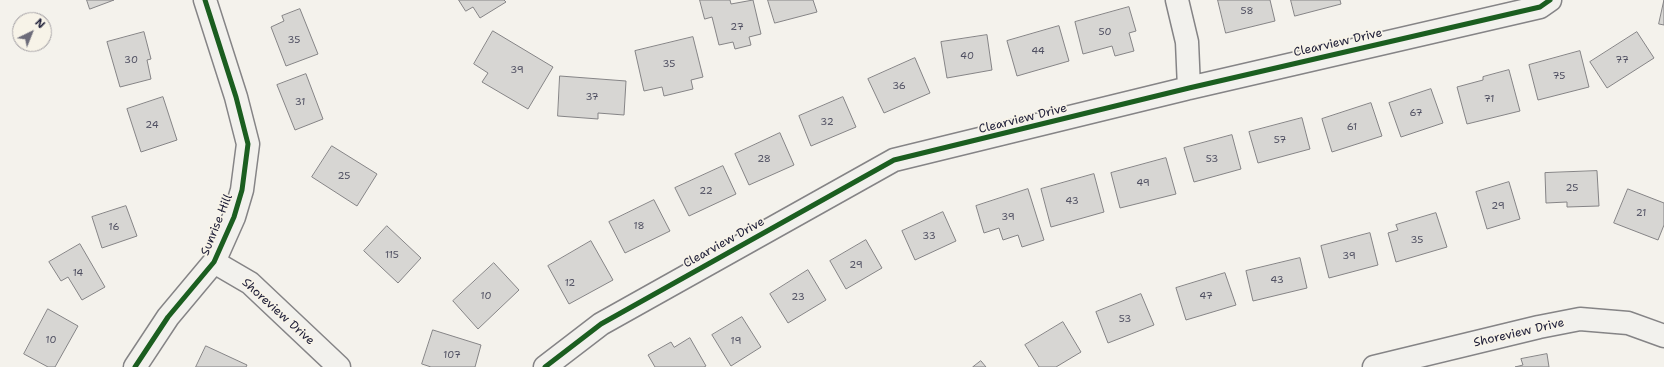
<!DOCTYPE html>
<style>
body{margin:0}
#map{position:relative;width:1664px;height:367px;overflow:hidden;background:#f4f2ec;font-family:"Shantell Sans",sans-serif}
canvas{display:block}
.north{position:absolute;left:12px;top:12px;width:40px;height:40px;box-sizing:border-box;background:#f7f3e8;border:1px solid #a29fa3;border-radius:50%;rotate:43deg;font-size:11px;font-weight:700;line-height:16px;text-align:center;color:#22223b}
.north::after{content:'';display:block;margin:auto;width:14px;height:18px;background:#6c6b79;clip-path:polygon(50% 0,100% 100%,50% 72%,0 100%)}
</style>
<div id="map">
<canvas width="1664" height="367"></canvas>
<div class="north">N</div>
</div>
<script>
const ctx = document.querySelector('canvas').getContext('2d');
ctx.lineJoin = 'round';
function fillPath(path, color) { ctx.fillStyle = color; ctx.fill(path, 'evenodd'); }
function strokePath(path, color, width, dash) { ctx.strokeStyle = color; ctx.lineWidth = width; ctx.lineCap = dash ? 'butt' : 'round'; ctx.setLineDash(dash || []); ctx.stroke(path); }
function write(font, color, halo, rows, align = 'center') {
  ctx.font = font + ' "Shantell Sans",sans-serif'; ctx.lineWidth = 3.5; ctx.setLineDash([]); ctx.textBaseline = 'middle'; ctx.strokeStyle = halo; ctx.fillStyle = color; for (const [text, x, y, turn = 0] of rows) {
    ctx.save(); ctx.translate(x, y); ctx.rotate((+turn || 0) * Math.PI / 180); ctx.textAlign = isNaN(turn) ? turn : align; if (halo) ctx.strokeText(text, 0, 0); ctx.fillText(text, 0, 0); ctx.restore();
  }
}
const building = new Path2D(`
 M87,0H114L90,9Z
 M459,0H504L506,2L480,18L473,7L466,11Z
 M700,0H730L731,4L753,0L761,34L749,37L751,45L735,49L733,42L719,45L712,17L705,19Z
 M768,0H813L817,12L775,23Z
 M1218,0H1270L1275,21L1226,33Z
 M1291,0H1340L1341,4L1295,16Z
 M1664,0V25L1659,24Z
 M1129,7L1136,31L1129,33L1134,51L1115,56L1112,46L1083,54L1075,22Z
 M300,9L318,54L286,66L271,27L284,21L282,16Z
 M1059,26L1069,61L1017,76L1007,41Z
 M493,31L553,67L528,109L482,82L488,73L474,64Z
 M144,32L151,59L147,60L151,79L120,87L107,42Z
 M1637,32L1654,58L1607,88L1590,62Z
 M987,35L992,70L947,78L941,42Z
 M693,37L703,77L691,80L693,89L664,96L662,87L644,91L635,51Z
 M1580,51L1589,87L1538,100L1529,65Z
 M915,58L930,93L884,113L868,79Z
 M1509,70L1520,111L1467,124L1457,87L1483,80V77Z
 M306,74L323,119L295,130L277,85Z
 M560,76L626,81L624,115L598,113V119L558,116Z
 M1431,89L1443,123L1401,137L1389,103Z
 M163,97L177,140L141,152L127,109Z
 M843,97L856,127L811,146L799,116Z
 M1371,103L1382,136L1332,152L1322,119Z
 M1302,118L1310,149L1258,163L1249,132Z
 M780,133L794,165L749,185L735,154Z
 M1232,135L1241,169L1194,182L1184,148Z
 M332,146L377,174L357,206L312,177Z
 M1166,158L1176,194L1120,208L1111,173Z
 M723,166L736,194L689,216L675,188Z
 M1597,171L1599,206L1567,207V202L1546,203L1545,173Z
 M1094,174L1104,212L1051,227L1041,189Z
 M1509,182L1520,219L1487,229L1476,192Z
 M1028,189L1044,240L1022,247L1018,235L1003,240L999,228L984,233L976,206Z
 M1628,189L1664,203V225L1658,240L1614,223Z
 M654,200L670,231L625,253L609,222Z
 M126,206L137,236L102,248L92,217Z
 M943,212L956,241L915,260L902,231Z
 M1436,213L1447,247L1396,262L1388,233L1398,230L1396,225Z
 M387,226L421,258L398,283L364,251Z
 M1370,233L1378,265L1329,278L1321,246Z
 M866,240L882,268L846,289L830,261Z
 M591,241L613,280L569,304L548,266Z
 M80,244L105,287L82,300L68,277L61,281L49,262Z
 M1300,258L1307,288L1253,301L1246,271Z
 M494,263L519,290L478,329L453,301Z
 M808,270L826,300L788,323L770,294Z
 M1225,273L1236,305L1186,320L1176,288Z
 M1141,294L1154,325L1108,343L1096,312Z
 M48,309L78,326L55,367H48L24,354Z
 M742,317L761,347L731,366L712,335Z
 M1063,322L1081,352L1056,367H1039L1025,345Z
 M433,330L481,345L475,367H431L422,364Z
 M690,338L706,366L704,367H655L648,355L671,342L674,347Z
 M206,346L247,365L246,367H196Z
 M1547,354L1549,367H1515L1523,365L1521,359Z
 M981,361L986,367H973Z`);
fillPath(building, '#d7d6d3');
strokePath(building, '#858486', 1);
const minor = new Path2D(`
 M1177,0L1187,42L1189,88
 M214,262L250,283L339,367
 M135,367L168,317L214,262L234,217L242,190L248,144L236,97L205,0
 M545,367L601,324L894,160L1189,88L1540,7L1550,0
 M1374,367L1539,327L1580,319L1628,323L1664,336`);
strokePath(minor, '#858486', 25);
strokePath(minor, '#f2f1ed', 22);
strokePath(new Path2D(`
 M135,367L168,317L214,262L234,217L242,190L248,144L236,97L205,0
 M545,367L601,324L894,160L1189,88L1540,7L1550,0`), '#1b5e20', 5);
write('10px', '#4f4f61', null, [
 ["58",1247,11],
 ["27",737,27],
 ["50",1105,32],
 ["35",294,40],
 ["44",1038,51],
 ["40",967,56],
 ["30",131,60],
 ["77",1622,60],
 ["35",669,64],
 ["39",517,70],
 ["75",1559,76],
 ["36",899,86],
 ["37",592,97],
 ["71",1489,99],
 ["31",300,102],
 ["67",1416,113],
 ["32",827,122],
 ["24",152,125],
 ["61",1352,127],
 ["57",1280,140],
 ["28",764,159],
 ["53",1212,159],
 ["25",344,176],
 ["49",1143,183],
 ["25",1572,188],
 ["22",706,191],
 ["43",1072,201],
 ["29",1498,206],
 ["21",1641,213],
 ["39",1008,217],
 ["18",639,226],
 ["16",114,227],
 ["33",929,236],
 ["35",1417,240],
 ["115",392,255],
 ["39",1349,256],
 ["29",856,265],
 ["14",78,273],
 ["43",1277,280],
 ["12",570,283],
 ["10",486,296],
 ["47",1206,296],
 ["23",798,297],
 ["53",1125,319],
 ["10",51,340],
 ["19",736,341],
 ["107",452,355]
]);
write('12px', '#22223b', '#f7f3e8', [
 ["Clearview Drive",1338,43,-13],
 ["Clearview Drive",1023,119,-14],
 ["Sunrise Hill",217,225,-68],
 ["Clearview Drive",724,243,-29],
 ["Shoreview Drive",278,312,42],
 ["Shoreview Drive",1519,333,-13]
]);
</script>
